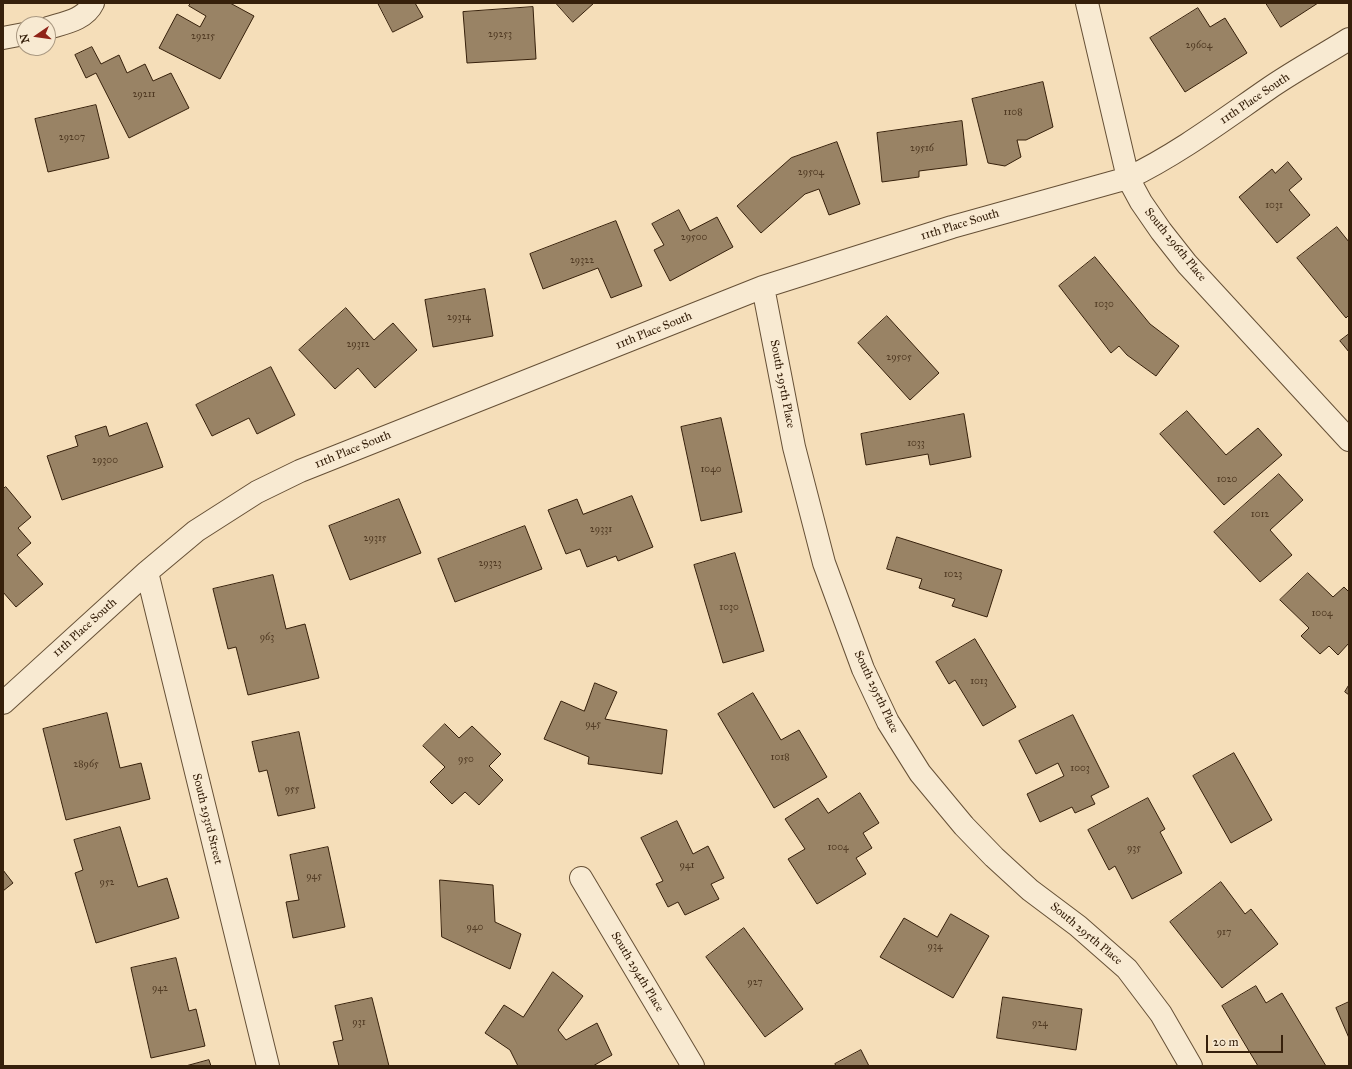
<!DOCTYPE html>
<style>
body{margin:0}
#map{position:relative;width:1352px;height:1069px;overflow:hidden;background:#f5deb9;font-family:"IM FELL Great Primer",serif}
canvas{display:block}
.frame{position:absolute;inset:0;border:4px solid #36200b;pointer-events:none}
.north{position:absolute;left:16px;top:16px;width:40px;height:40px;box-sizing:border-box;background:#f8ead2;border:1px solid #aa9982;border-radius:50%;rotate:257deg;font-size:11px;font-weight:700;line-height:16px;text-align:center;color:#36200b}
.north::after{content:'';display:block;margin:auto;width:14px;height:18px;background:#8f2418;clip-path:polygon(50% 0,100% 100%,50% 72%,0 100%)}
.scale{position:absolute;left:1206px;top:1035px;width:77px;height:18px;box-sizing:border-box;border:2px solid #36200b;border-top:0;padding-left:5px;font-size:12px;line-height:14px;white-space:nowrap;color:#36200b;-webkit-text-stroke:3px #f8ead2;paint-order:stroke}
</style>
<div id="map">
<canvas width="1352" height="1069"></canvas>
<div class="frame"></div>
<div class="north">N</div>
<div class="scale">20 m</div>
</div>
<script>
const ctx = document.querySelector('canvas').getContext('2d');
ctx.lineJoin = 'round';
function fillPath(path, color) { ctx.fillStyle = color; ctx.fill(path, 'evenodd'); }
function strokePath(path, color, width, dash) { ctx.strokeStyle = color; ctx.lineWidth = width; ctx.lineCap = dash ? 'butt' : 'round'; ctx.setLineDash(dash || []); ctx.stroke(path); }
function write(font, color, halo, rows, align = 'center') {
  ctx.font = font + ' "IM FELL Great Primer",serif'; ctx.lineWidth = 3.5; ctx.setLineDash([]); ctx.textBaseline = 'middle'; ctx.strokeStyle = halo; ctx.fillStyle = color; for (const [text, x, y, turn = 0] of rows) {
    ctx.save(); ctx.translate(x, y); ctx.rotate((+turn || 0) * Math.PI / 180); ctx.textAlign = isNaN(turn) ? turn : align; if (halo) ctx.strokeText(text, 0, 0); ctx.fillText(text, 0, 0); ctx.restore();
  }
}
const building = new Path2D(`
 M191,3H230L254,16L220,79L159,48L177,14L200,27L206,16L189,6Z
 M378,3H415L423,17L393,32Z
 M556,3H594L573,22Z
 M1266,3H1318L1281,27Z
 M533,7L536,59L467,63L463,12Z
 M1198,8L1210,27L1225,18L1247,53L1185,92L1150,38Z
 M92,47L101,64L119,55L127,73L145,64L153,81L171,73L189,108L129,138L96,73L86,78L75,55Z
 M1043,82L1053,127L1026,140H1017L1021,157L1005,166L988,163L972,99Z
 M96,105L109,158L48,172L35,119Z
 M962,121L967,165L919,171V177L882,182L877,133Z
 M837,142L860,204L829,215L819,189L805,194L761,233L737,206L791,158Z
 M1288,162L1302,179L1289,190L1310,215L1277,243L1239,197L1272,169L1275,173Z
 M679,210L690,231L717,217L733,247L670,281L654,250L664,245L652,224Z
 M616,221L642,286L611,298L598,268L543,289L530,254Z
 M1337,227L1349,242V315L1346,318L1297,258Z
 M1095,257L1150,324L1179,346L1156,376L1127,355L1119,346L1111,353L1059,286Z
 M485,289L493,336L433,347L425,300Z
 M346,308L374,340L393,323L417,350L375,388L358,368L335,389L299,350Z
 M887,316L939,373L910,400L858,343Z
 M1349,334V352L1340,341Z
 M271,367L295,415L257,434L249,418L212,436L196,405Z
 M1187,411L1226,455L1258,428L1282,455L1224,505L1160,434Z
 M964,414L971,457L930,465L928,454L866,465L861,434Z
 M721,418L742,512L701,521L681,427Z
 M147,423L163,467L62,500L47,456L78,446L75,436L106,426L109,436Z
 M1279,474L1303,500L1270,530L1292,555L1260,582L1214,532Z
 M6,487L31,517L18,528L31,543L17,555L43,584L16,607L3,592V489Z
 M632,496L653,547L618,561L616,556L587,567L580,549L566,554L548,510L577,499L583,514Z
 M399,499L421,553L350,580L329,526Z
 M525,526L542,569L455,602L438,559Z
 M897,537L1002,570L987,617L952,606L955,599L919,588L922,579L887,569Z
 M735,553L764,651L723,663L694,565Z
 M1308,573L1333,597L1344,587L1349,592V643L1338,655L1329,646L1320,654L1301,636L1309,628L1280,600Z
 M273,575L286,629L305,624L319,678L248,695L236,647L228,649L213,589Z
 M975,639L1016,707L983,726L955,680L949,684L936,662Z
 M595,683L617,692L605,719L667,730L662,774L588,764L589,757L544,739L561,701L584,711Z
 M1349,685V695L1345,692Z
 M753,693L781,740L799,730L827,777L774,808L718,714Z
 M107,713L120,768L141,763L150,799L66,820L43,729Z
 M1073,715L1109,787L1091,796L1095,804L1075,813L1072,807L1040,822L1027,794L1064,776L1058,763L1036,774L1019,741Z
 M445,724L459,738L472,726L501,754L489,766L503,780L479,805L465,792L452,804L430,782L445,767L423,746Z
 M299,732L315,808L278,816L267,770L259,772L252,742Z
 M1234,753L1272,820L1231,843L1193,776Z
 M860,793L879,823L863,833L872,848L856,858L866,874L817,904L788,859L805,849L785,819L818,798L828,813Z
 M1148,798L1165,829L1160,832L1182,873L1132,899L1115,866L1109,870L1088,830Z
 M677,821L693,854L708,846L724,878L711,884L719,899L685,915L678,902L668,907L656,884L663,881L641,838Z
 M120,827L138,887L167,878L179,918L96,943L75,873L83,870L74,840Z
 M328,847L345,927L293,938L286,902L299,900L290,855Z
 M3,870L13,883L3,891Z
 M440,880L493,885L495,922L521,934L510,969L442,937Z
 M1221,882L1245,914L1251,909L1278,944L1222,988L1170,922Z
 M951,914L989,936L953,998L880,957L904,918L937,937Z
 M744,928L803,1009L765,1037L706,957Z
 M176,958L189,1011L196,1009L205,1046L151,1058L131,968Z
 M553,972L583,996L558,1030L566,1040L597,1023L612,1055L593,1066H518L510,1050L485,1033L504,1005L523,1017Z
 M1256,986L1266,1003L1282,993L1326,1066H1258L1222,1006Z
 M1003,997L1082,1009L1076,1050L997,1038Z
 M372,998L389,1066H339L333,1042L343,1040L335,1006Z
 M1349,1002V1038L1336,1008Z
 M861,1050L869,1066H836L835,1064Z
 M209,1060L211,1066H186Z`);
fillPath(building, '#998365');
strokePath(building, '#36200b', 1);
const street = new Path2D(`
 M1087,3L1128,178L1141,202L1161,231L1187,264L1349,440
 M48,28C64,23 85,20 93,3
 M3,38L24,34
 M763,287L794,447L824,563L863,669L888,722L920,773L964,826L994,857L1030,890L1078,926L1127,969L1161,1014L1191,1066
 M147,572L268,1066
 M3,703L147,572L196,531L257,492L300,471L763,287L952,227L1128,178C1178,154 1223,120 1268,89C1294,71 1322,56 1349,39
 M581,878L693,1066`);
strokePath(street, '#665036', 24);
strokePath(street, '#f8ead2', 22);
write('10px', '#4f3922', null, [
 ["29253",500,35],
 ["29215",203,37],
 ["29604",1199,46],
 ["29211",144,95],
 ["1108",1013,113],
 ["29207",72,138],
 ["29516",922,149],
 ["29504",811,173],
 ["1031",1274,206],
 ["29500",694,238],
 ["29322",582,261],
 ["1030",1104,305],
 ["29314",459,318],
 ["29312",358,345],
 ["29505",899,358],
 ["1033",916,444],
 ["29300",105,461],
 ["1040",711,470],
 ["1020",1227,480],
 ["1012",1260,515],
 ["29331",601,530],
 ["29315",375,539],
 ["29323",490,564],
 ["1023",953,575],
 ["1030",729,608],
 ["1004",1322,614],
 ["963",267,638],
 ["1013",979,682],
 ["945",593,725],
 ["1018",780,758],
 ["950",466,760],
 ["28965",86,765],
 ["1003",1080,769],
 ["955",292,790],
 ["1004",838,848],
 ["935",1134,849],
 ["941",687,866],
 ["945",314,877],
 ["952",107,883],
 ["940",475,928],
 ["917",1224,933],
 ["934",935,947],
 ["927",755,983],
 ["942",160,989],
 ["931",359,1023],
 ["924",1040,1024]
]);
write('12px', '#36200b', '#f8ead2', [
 ["11th Place South",1255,99,-34],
 ["11th Place South",960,225,-17],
 ["South 296th Place",1175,245,51],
 ["11th Place South",654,331,-22],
 ["South 295th Place",782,384,79],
 ["11th Place South",353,450,-22],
 ["11th Place South",85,628,-42],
 ["South 295th Place",876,692,65],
 ["South 293rd Street",207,819,76],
 ["South 295th Place",1086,934,40],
 ["South 294th Place",637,972,59]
]);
</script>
